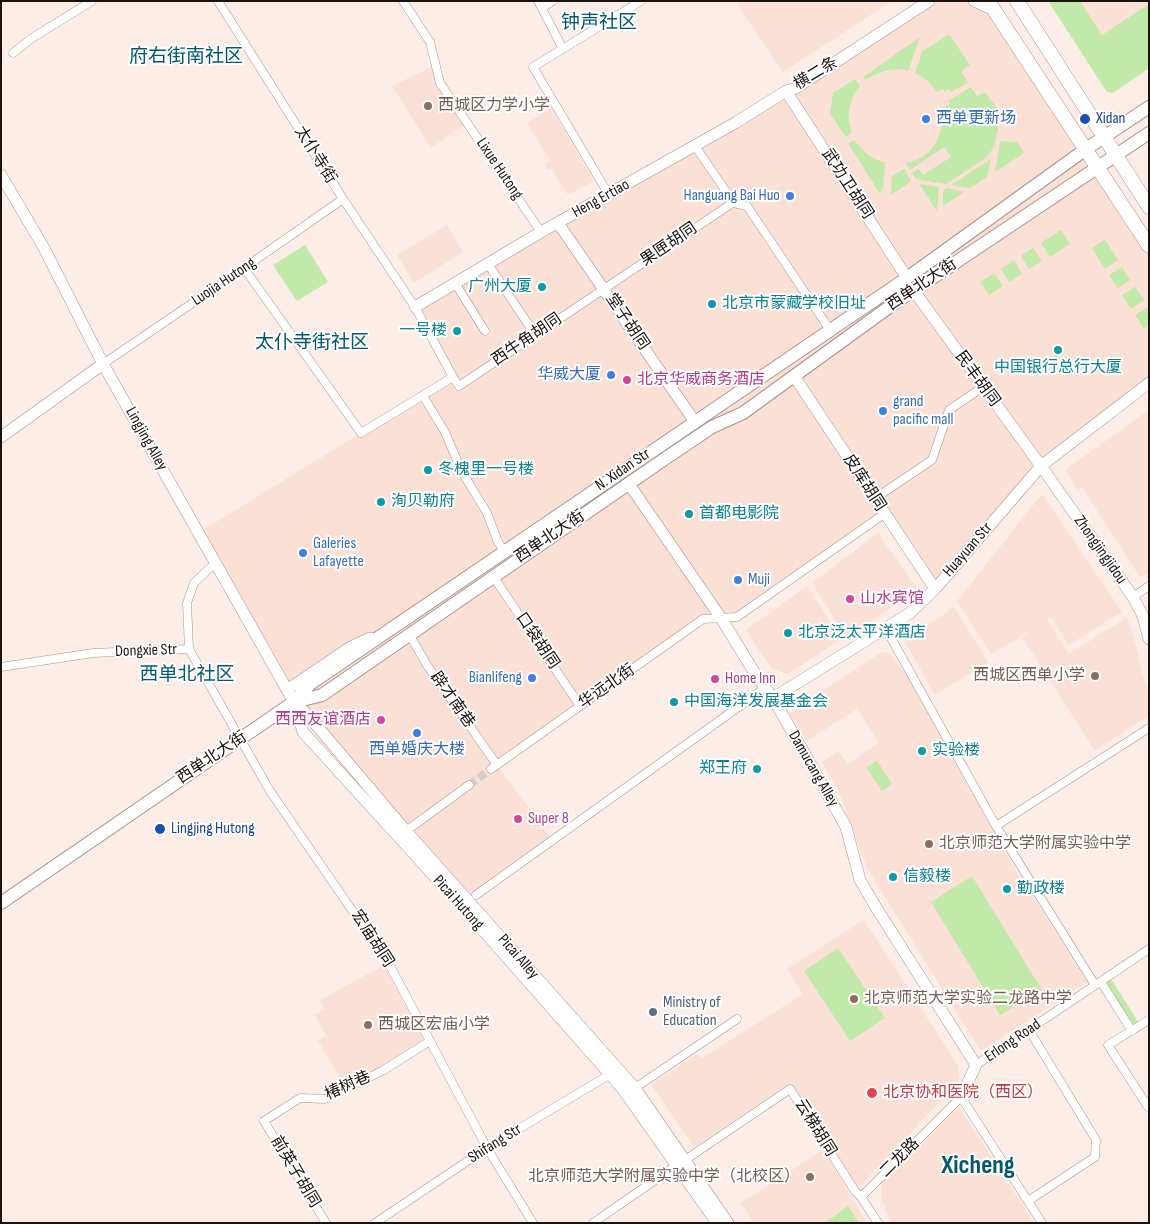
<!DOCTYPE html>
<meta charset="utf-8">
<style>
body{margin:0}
#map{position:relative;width:1150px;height:1224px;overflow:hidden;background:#fcede7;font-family:"Sofia Sans Condensed",sans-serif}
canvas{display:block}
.frame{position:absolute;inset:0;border:2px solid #1b120f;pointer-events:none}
</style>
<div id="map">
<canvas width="1150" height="1224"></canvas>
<div class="frame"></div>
</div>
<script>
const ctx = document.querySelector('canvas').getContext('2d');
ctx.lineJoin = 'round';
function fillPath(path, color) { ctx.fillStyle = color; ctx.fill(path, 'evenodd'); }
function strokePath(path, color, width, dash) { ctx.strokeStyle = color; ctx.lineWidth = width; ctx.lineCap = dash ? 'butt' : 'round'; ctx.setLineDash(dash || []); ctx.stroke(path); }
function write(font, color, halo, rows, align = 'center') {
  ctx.font = font + ' "Sofia Sans Condensed","Noto Sans SC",sans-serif'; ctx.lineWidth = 4; ctx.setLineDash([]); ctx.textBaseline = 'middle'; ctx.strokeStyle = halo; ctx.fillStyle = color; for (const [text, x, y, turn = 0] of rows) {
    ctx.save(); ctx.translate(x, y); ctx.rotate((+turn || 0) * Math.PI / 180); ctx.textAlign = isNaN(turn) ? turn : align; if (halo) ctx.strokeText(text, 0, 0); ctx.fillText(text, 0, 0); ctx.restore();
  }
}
fillPath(new Path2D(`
 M735,1H892L783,72Z
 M925,1H994L1149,244V384L1049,459L938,584L888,511L732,618L703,620L497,765L552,840L468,900L299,707L198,533L361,433L451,375L418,305L803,85Z
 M1052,1H1149V67Z
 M432,67L434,80L464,125L431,148L392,86Z
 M551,108L594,181L568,195L552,169L547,170L545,164L550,160L527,123Z
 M447,225L463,252L414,283L397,255Z
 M1149,410V572L1140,577L1082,487L1078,490L1065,470Z
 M1042,494L1122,612L1069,645L1051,617L1047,620L1069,654L1126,618L1130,624L1149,698V715L1095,751L1022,637L1039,625L991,654L957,601Z
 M878,533L918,590L846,637L812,583Z
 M807,586L841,639L788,674L771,668L746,630Z
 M954,607L988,662L935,695L905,642Z
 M882,652L890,654L908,677L1009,859L1087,982L981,1051L868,870L839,792L822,762L838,751L848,764L877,744L878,741L857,709L807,741L789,713Z
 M864,920L959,1067V1078L957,1084L858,1188L800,1098L787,1085L694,1147L651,1085L697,1054L701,1059L803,994L787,969Z
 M384,965L424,1041L386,1064L345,1086L318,1041L326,1036L315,1015L324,1009L320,1000Z
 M959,1107L1034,1223H890L882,1199L881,1190L883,1183Z
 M823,1150L867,1223H754L741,1203Z`), '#fbe0d6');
fillPath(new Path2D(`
 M1048,1H1080L1102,35L1149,4V68L1113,93L1107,92Z
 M949,34L970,65L961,71L968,82L951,92L949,89L945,92L943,89L937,92L927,80L915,73L922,52Z
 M920,37L908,71C892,66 879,72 865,80L863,77Z
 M855,79L860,86C849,98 846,117 852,133L846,137L830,114L833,93Z
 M971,87L977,96L985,92L1001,114L994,147L987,157L946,184L916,179L912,173L919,169L923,175L951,157L944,147L910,170L906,163C934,158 944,134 943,108L950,104L948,101Z
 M854,140C863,152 871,158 885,163L883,189L880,194L848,143Z
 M1000,141L1017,142L1024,153L995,172Z
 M991,159L987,177L970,188L951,185Z
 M904,169L911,181L891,195L892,176Z
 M919,184L939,187L937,211Z
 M946,188L964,192L943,206V192Z
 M1061,230L1070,244L1050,257L1041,243Z
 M1105,240L1118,260L1105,269L1092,248Z
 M305,245L328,282L297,301L273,265Z
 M1033,248L1042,261L1029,269L1021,256Z
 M1014,260L1022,274L1009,282L1001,269Z
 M1122,267L1130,280L1118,288L1109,275Z
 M994,273L1003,286L989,295L980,282Z
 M1135,287L1144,300L1131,309L1122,295Z
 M1148,307L1149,325L1144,329L1135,315Z
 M877,761L892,784L882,791L866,767Z
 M972,876L1042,990L1000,1015L931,902Z
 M838,948L885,1018L850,1041L804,971Z
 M1111,979L1139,1023L1134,1027L1105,982Z
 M848,1206L859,1223H825Z`), '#c1e9aa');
strokePath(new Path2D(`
 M469,785L491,769`), '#daccc7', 8, [8, 4]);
const street = new Path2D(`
 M218,1L343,199L415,307L453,377L361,433L244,268
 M403,1L430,42L440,83L541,232
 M538,1L563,49
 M542,8L553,1
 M13,53L32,38L92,1
 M695,146L734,203L747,206L830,330
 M609,195L533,67L641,1
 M488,264L534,333
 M455,283L485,331
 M103,364L244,268L343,199
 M453,377L459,386L734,202
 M423,396L445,432L462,472L487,513L498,542L504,551
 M874,499L932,460L949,410L983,387
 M493,576L580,706
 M1133,597L1149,586
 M886,629L996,826L1095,985
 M409,634L427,665L497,765
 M189,649L187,603L194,583L215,563
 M1,667L93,653L189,649L270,791L389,964L487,1148L533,1223
 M491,769L703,619L737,617L884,514
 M996,826L1149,728
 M406,831L469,785
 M476,895L765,688
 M1101,982L1132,1031
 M976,1065L1149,949
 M635,1088L737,1019
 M1148,1107L1108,1045L1149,1020
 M685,1160L790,1089L855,1191L861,1197
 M1028,1201L1095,1157L1096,1140L1029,1030
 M326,1223L264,1121L300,1098L325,1099L382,1071L430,1041
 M375,1223L487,1148L614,1072
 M593,1223L677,1165
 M878,1223L861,1197L961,1097L1042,1223`);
const secondary = new Path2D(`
 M974,1L994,10
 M786,91L907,278
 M1,175L44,248L103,364L294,702L303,732L466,911L622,1088L717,1223
 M558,223L695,422
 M914,291L1041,466L1133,597L1143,616L1149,639
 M415,307L541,232L735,123L786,91L796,88L929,1
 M794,376L935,589
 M1,437L103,364
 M629,484L721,618L756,675L773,698L846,827L860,880L877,909L976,1065L961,1097
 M287,690L349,648L370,638
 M773,698L910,613L935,589L1041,466L1149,383
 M295,703L306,713L406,831L635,1088L728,1223`);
const primary = new Path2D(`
 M294,702L322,695L666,458L712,427L743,413L892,305L1149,133
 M1,903L294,702L310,684L907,278L1086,149L1149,107`);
const highway = new Path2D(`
 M988,1L1149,246
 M1017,1L1149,207`);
strokePath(street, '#aa938a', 9);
strokePath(secondary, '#aa938a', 12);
strokePath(primary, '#aa938a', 14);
strokePath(highway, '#aa938a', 15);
strokePath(street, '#fff', 8);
strokePath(secondary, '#fff', 11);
strokePath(primary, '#fff', 12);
strokePath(highway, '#fff', 14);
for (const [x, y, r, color] of [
 [428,106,5,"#8d6e63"],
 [926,119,5,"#3f7fe0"],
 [1085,119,6,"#1a4fb4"],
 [790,196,5,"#3f7fe0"],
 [542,287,5,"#0f9aa8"],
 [712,304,5,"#0f9aa8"],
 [457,331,5,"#0f9aa8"],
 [1058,350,5,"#0f9aa8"],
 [611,375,5,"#3f7fe0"],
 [627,380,5,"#d1479c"],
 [883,411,5,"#3f7fe0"],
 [428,470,5,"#0f9aa8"],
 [381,502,5,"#0f9aa8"],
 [689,514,5,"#0f9aa8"],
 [303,553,5,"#3f7fe0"],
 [738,580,5,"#3f7fe0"],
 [850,599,5,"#d1479c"],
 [788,633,5,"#0f9aa8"],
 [1095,676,5,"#8d6e63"],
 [532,678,5,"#3f7fe0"],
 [715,679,5,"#d1479c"],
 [674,702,5,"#0f9aa8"],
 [381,720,5,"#d1479c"],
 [417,733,5,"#3f7fe0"],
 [922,751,5,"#0f9aa8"],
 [757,769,5,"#0f9aa8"],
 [518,819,5,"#d1479c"],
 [160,829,6,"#1a4fb4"],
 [929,844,5,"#8d6e63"],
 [893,877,5,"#0f9aa8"],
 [1007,889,5,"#0f9aa8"],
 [854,999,5,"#8d6e63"],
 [653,1012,5,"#5c6f8a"],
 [368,1025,5,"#8d6e63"],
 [872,1093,6,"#e0444e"],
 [810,1177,5,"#8d6e63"]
]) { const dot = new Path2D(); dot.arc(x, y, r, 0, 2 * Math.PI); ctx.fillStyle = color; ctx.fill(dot); strokePath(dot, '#fff', 2); }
write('16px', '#1b120f', '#fff', [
 ["横二条",816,74,-31],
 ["太仆寺街",315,155,58],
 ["Lixue Hutong",499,169,56],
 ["武功卫胡同",847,184,57],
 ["Heng Ertiao",601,199,-29],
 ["果匣胡同",669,245,-34],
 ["Luojia Hutong",224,282,-34],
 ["西单北大街",922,285,-34],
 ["堂子胡同",627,322,56],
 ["西牛角胡同",527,340,-34],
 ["民丰胡同",977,379,54],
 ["Lingjing Alley",146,439,61],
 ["N. Xidan Str",623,470,-34],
 ["皮库胡同",864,483,57],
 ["西单北大街",550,537,-34],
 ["Huayuan Str",968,550,-49],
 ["Zhongjingjidou",1100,550,55],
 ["口袋胡同",537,641,56],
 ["Dongxie Str",146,651,-2],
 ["华远北街",607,687,-35],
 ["辟才南巷",452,700,55],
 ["西单北大街",212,758,-34],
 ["Damucang Alley",813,769,60],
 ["Picai Hutong",458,903,48],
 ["宏庙胡同",372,939,57],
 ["Picai Alley",518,957,49],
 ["Erlong Road",1013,1041,-34],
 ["椿树巷",348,1086,-24],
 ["云梯胡同",815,1128,58],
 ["Shifang Str",495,1144,-32],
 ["二龙路",900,1158,-45],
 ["前英子胡同",295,1172,59]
]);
write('16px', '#785e54', '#fff', [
 ["西城区力学小学",438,106],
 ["西城区西单小学",1085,676,"right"],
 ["北京师范大学附属实验中学",939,844],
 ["北京师范大学实验二龙路中学",864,999],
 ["西城区宏庙小学",378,1025],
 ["北京师范大学附属实验中学（北校区）",800,1177,"right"]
], 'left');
write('16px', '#366cbe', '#fff', [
 ["西单更新场",936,119],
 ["Hanguang Bai Huo",780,196,"right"],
 ["华威大厦",601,375,"right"],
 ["grand",893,402],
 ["pacific mall",893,420],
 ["Galeries",313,544],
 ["Lafayette",313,562],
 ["Muji",748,580],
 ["Bianlifeng",522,678,"right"],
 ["西单婚庆大楼",417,750,"center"]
], 'left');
write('16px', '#164399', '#fff', [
 ["Xidan",1096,119],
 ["Lingjing Hutong",171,829]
], 'left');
write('16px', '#0d838f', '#fff', [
 ["广州大厦",532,287,"right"],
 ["北京市蒙藏学校旧址",722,304],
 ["一号楼",447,331,"right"],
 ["中国银行总行大厦",1058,368,"center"],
 ["冬槐里一号楼",438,470],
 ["洵贝勒府",391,502],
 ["首都电影院",699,514],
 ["北京泛太平洋酒店",798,633],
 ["中国海洋发展基金会",684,702],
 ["实验楼",932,751],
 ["郑王府",747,769,"right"],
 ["信毅楼",903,877],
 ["勤政楼",1017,889]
], 'left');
write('16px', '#b23c85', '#fff', [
 ["北京华威商务酒店",637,380],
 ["山水宾馆",860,599],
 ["Home Inn",725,679],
 ["西西友谊酒店",371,720,"right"],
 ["Super 8",528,819]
], 'left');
write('16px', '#4e5e75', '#fff', [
 ["Ministry of",663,1003],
 ["Education",663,1021]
], 'left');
write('16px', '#be3a42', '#fff', [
 ["北京协和医院（西区）",883,1093]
], 'left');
write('19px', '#00596f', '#fff', [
 ["钟声社区",599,23],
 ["府右街南社区",186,57],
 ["太仆寺街社区",312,343],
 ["西单北社区",187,675]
]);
write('bold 26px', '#00596f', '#fff', [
 ["Xicheng",978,1166]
]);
</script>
